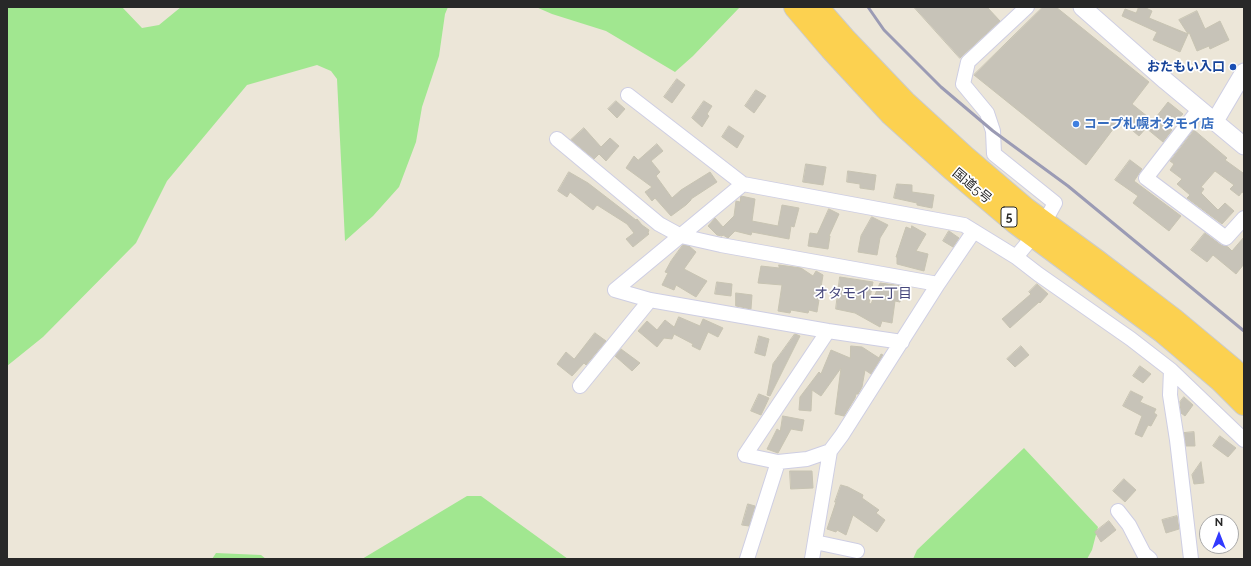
<!DOCTYPE html>
<meta charset="utf-8">
<style>
body{margin:0}
#map{position:relative;width:1251px;height:566px;overflow:hidden;background:#ece6d8;font-family:Raleway,sans-serif}
canvas{display:block}
.frame{position:absolute;inset:0;border:8px solid #282828;pointer-events:none}
.north{position:absolute;left:1199px;top:514px;width:40px;height:40px;box-sizing:border-box;background:#fff;border:1px solid #a9a9a9;border-radius:50%;rotate:0deg;font-size:11px;font-weight:700;line-height:16px;text-align:center;color:#282828}
.north::after{content:'';display:block;margin:auto;width:14px;height:18px;background:#323aff;clip-path:polygon(50% 0,100% 100%,50% 72%,0 100%)}
</style>
<div id="map">
<canvas width="1251" height="566"></canvas>
<div class="frame"></div>
<div class="north">N</div>
</div>
<script>
const ctx = document.querySelector('canvas').getContext('2d');
ctx.lineJoin = 'round';
function fillPath(path, color) { ctx.fillStyle = color; ctx.fill(path, 'evenodd'); }
function strokePath(path, color, width, dash) { ctx.strokeStyle = color; ctx.lineWidth = width; ctx.lineCap = dash ? 'butt' : 'round'; ctx.setLineDash(dash || []); ctx.stroke(path); }
function write(font, color, halo, rows, align = 'center') {
  ctx.font = font + ' Raleway,"Noto Sans JP",sans-serif'; ctx.lineWidth = 3.5; ctx.setLineDash([]); ctx.textBaseline = 'middle'; ctx.strokeStyle = halo; ctx.fillStyle = color; for (const [text, x, y, turn = 0] of rows) {
    ctx.save(); ctx.translate(x, y); ctx.rotate((+turn || 0) * Math.PI / 180); ctx.textAlign = isNaN(turn) ? turn : align; if (halo) ctx.strokeText(text, 0, 0); ctx.fillText(text, 0, 0); ctx.restore();
  }
}
fillPath(new Path2D(`
 M7,7H122L142,28L159,25L181,7H448L445,14L439,56L422,107L416,142L399,187L373,216L345,241L337,79L331,71L317,65L247,85L167,181L136,243L43,337L7,366Z
 M536,7H740L693,56L675,72L606,31L552,14Z
 M1024,448L1098,527L1092,550L1087,559H913L917,550Z
 M467,496H481L568,559H362Z
 M216,553L261,555L266,559H212Z`), '#a1e790');
const building = new Path2D(`
 M914,7H987L1000,21L960,58Z
 M1043,7H1056L1149,82L1132,104L1153,121L1168,102L1183,114L1170,128L1172,130L1163,142L1146,128L1139,136L1120,120L1086,165L974,75Z
 M1139,7H1144L1152,11L1149,18L1188,34L1180,52L1153,40L1157,32L1122,16L1125,9L1136,13Z
 M1197,11L1205,29L1220,21L1229,40L1210,49L1209,46L1197,51L1189,32L1188,34L1179,20Z
 M677,79L685,85L672,103L664,97Z
 M756,90L766,96L754,113L745,106Z
 M616,101L625,109L617,118L608,109Z
 M704,101L712,106L707,114L709,116L702,127L692,118Z
 M729,126L744,136L737,148L722,137Z
 M584,128L601,147L610,138L619,146L606,161L599,154L594,159L571,140Z
 M1194,130L1227,158L1225,160L1243,173L1244,171V193L1242,192L1239,196L1230,189L1234,185L1215,171L1201,187L1204,189L1201,193L1218,210L1225,203L1234,211L1222,224L1187,198L1190,195L1177,184L1182,179L1170,170L1174,164L1170,161Z
 M657,144L663,151L651,161L660,172L656,176L672,198L681,190L710,172L717,182L691,199V200L686,205L671,216L655,198L652,201L645,192L652,187L626,168L634,156L638,160Z
 M1130,160L1142,169L1134,181L1181,216L1169,231L1133,203L1138,196L1115,180Z
 M806,164L826,167L823,185L803,182Z
 M848,171L876,175L874,190L860,188V184L847,182Z
 M569,172L588,183L636,220L637,219L642,225L649,230L648,233L649,234L633,247L626,239L634,233L627,224L597,205L593,210L570,192L567,197L558,191Z
 M897,184L912,185V192L934,195L932,208L917,205V203L894,198Z
 M741,196L755,199L752,221L778,226L782,205L799,208L794,227L791,226L789,239L752,232L751,235L735,231L728,238L723,235L722,236L717,235L708,226L715,218L723,227L734,216L736,201L740,202Z
 M829,209L839,214L829,236H830L828,249L808,246L810,233L817,234Z
 M872,217L888,225L880,238L877,255L858,252L861,236Z
 M912,226L926,234L916,251L928,254L924,271L897,264V257H896L906,227L911,229Z
 M949,231L959,238L953,247L943,241Z
 M1205,233L1221,245L1228,247L1232,251L1244,237V264L1236,274L1213,255L1207,262L1191,250Z
 M683,245L689,246L696,252L684,269L707,281L696,297L676,285L674,290L662,285L668,273L665,272L671,261Z
 M779,265L801,268L813,276L816,271L823,275L817,312L809,310L808,313L791,310L790,313L778,311L782,285L758,283L761,266L779,268Z
 M840,277L873,282L869,303L871,304L880,283L902,286L900,302L895,301L892,323L882,321L880,327L855,313L836,309Z
 M717,282L732,284L731,296L715,294Z
 M1037,284L1048,294L1040,303L1039,302L1010,328L1002,319L1031,294L1029,292Z
 M736,293L752,295L751,309L736,306Z
 M679,317L700,326L703,319L723,328L718,337L708,332L700,350L692,346L693,344L674,334L672,339L664,338L657,347L638,331L647,321L657,330L665,320L674,327Z
 M595,333L606,341L586,365L584,363L572,376L557,364L566,352L574,359Z
 M795,334L800,336L770,396L767,395L773,364Z
 M759,336L769,339L765,356L755,353Z
 M851,346L862,347L879,358L881,354L883,355L871,374L865,370L862,387L858,394H856L855,398L844,416L835,414L841,368L821,396L812,390L811,411L799,410L800,397L819,372L821,374L831,350L850,358Z
 M1021,346L1029,355L1015,367L1007,359Z
 M621,349L640,363L632,371L615,356Z
 M1140,366L1151,374L1143,383L1133,376Z
 M1131,391L1143,397L1140,402L1156,409L1154,413L1157,415L1151,426L1148,425L1142,437L1135,434L1142,416L1123,406Z
 M759,394L769,398L761,415L751,411Z
 M1184,397L1193,405L1185,416L1181,413L1180,402Z
 M783,416L804,420L802,431L791,429L778,453L767,449L777,429L780,431Z
 M1194,432L1195,446H1186L1184,433Z
 M1220,436L1236,448L1228,457L1213,446Z
 M1201,462L1204,483L1194,484L1192,475Z
 M790,471H812L813,488L791,489Z
 M1124,479L1136,490L1125,502L1113,491Z
 M841,485L848,487L863,495L862,498L879,510L876,513L885,520L877,532L853,515L846,535L837,530L836,532L827,529L836,502H835Z
 M748,504L755,506L749,526L742,525Z
 M1177,516L1179,529L1166,533L1162,520Z
 M1109,521L1116,530L1101,542L1095,532Z`);
fillPath(building, '#c7c3b8');
strokePath(building, '#c7c3b2', 1);
const minor = new Path2D(`
 M628,95L743,184
 M1200,108L1146,178L1226,238L1244,218
 M557,139L659,224L681,236L721,245L938,284
 M1016,257L1044,223L1055,203L994,154L993,131L987,113L963,84L968,62L1027,7
 M828,331L745,455L778,462L807,459L830,451
 M902,342L828,331L650,300L615,290L743,184L964,225L1016,257L1038,274L1131,339L1171,370L1244,440
 M1171,370L1170,395L1177,440L1191,559
 M580,386L650,300
 M1118,511L1129,525L1144,554L1150,559
 M815,542L857,551
 M747,559L778,462
 M812,559L830,451L842,435L938,284L974,231`);
const tertiary = new Path2D(`
 M1082,7L1166,81L1244,146
 M1215,121L1244,72`);
const trunk = new Path2D(`
 M795,7L831,49L891,114L952,169L1016,223L1163,332L1220,380L1244,404
 M817,7L844,38L905,102L964,156L1026,209L1097,261L1173,319L1233,369L1244,380`);
strokePath(minor, '#cecee3', 16);
strokePath(tertiary, '#cecee3', 19);
strokePath(trunk, '#cbcbcb', 24);
strokePath(minor, '#fff', 14);
strokePath(tertiary, '#fff', 17);
strokePath(trunk, '#fcd150', 22);
strokePath(new Path2D(`
 M868,7L884,30L941,87L993,131L1068,186L1244,331`), '#9b9bb4', 3);
for (const [x, y, r, color] of [
 [1233,67,4,"#1a4fb4"],
 [1076,124,4,"#3f7fe0"]
]) { const dot = new Path2D(); dot.arc(x, y, r, 0, 2 * Math.PI); ctx.fillStyle = color; ctx.fill(dot); strokePath(dot, '#fff', 1.5); }
for (const [x, y, w] of [
 [1009,217,16]
]) { const box = new Path2D(); box.roundRect(x - w / 2, y - 10, w, 20, 3); ctx.fillStyle = '#fff'; ctx.fill(box); strokePath(box, '#282828', 1); }
write('bold 12px', '#282828', null, [
 ["5",1009,217]
]);
write('bold 13px', '#164399', '#fff', [
 ["おたもい入口",1225,67]
], 'right');
write('bold 13px', '#366cbe', '#fff', [
 ["コープ札幌オタモイ店",1084,124]
], 'left');
write('13px', '#282828', '#fff', [
 ["国道5号",972,186,40]
]);
write('14px', '#46477c', '#fff', [
 ["オタモイ二丁目",863,294]
]);
</script>
